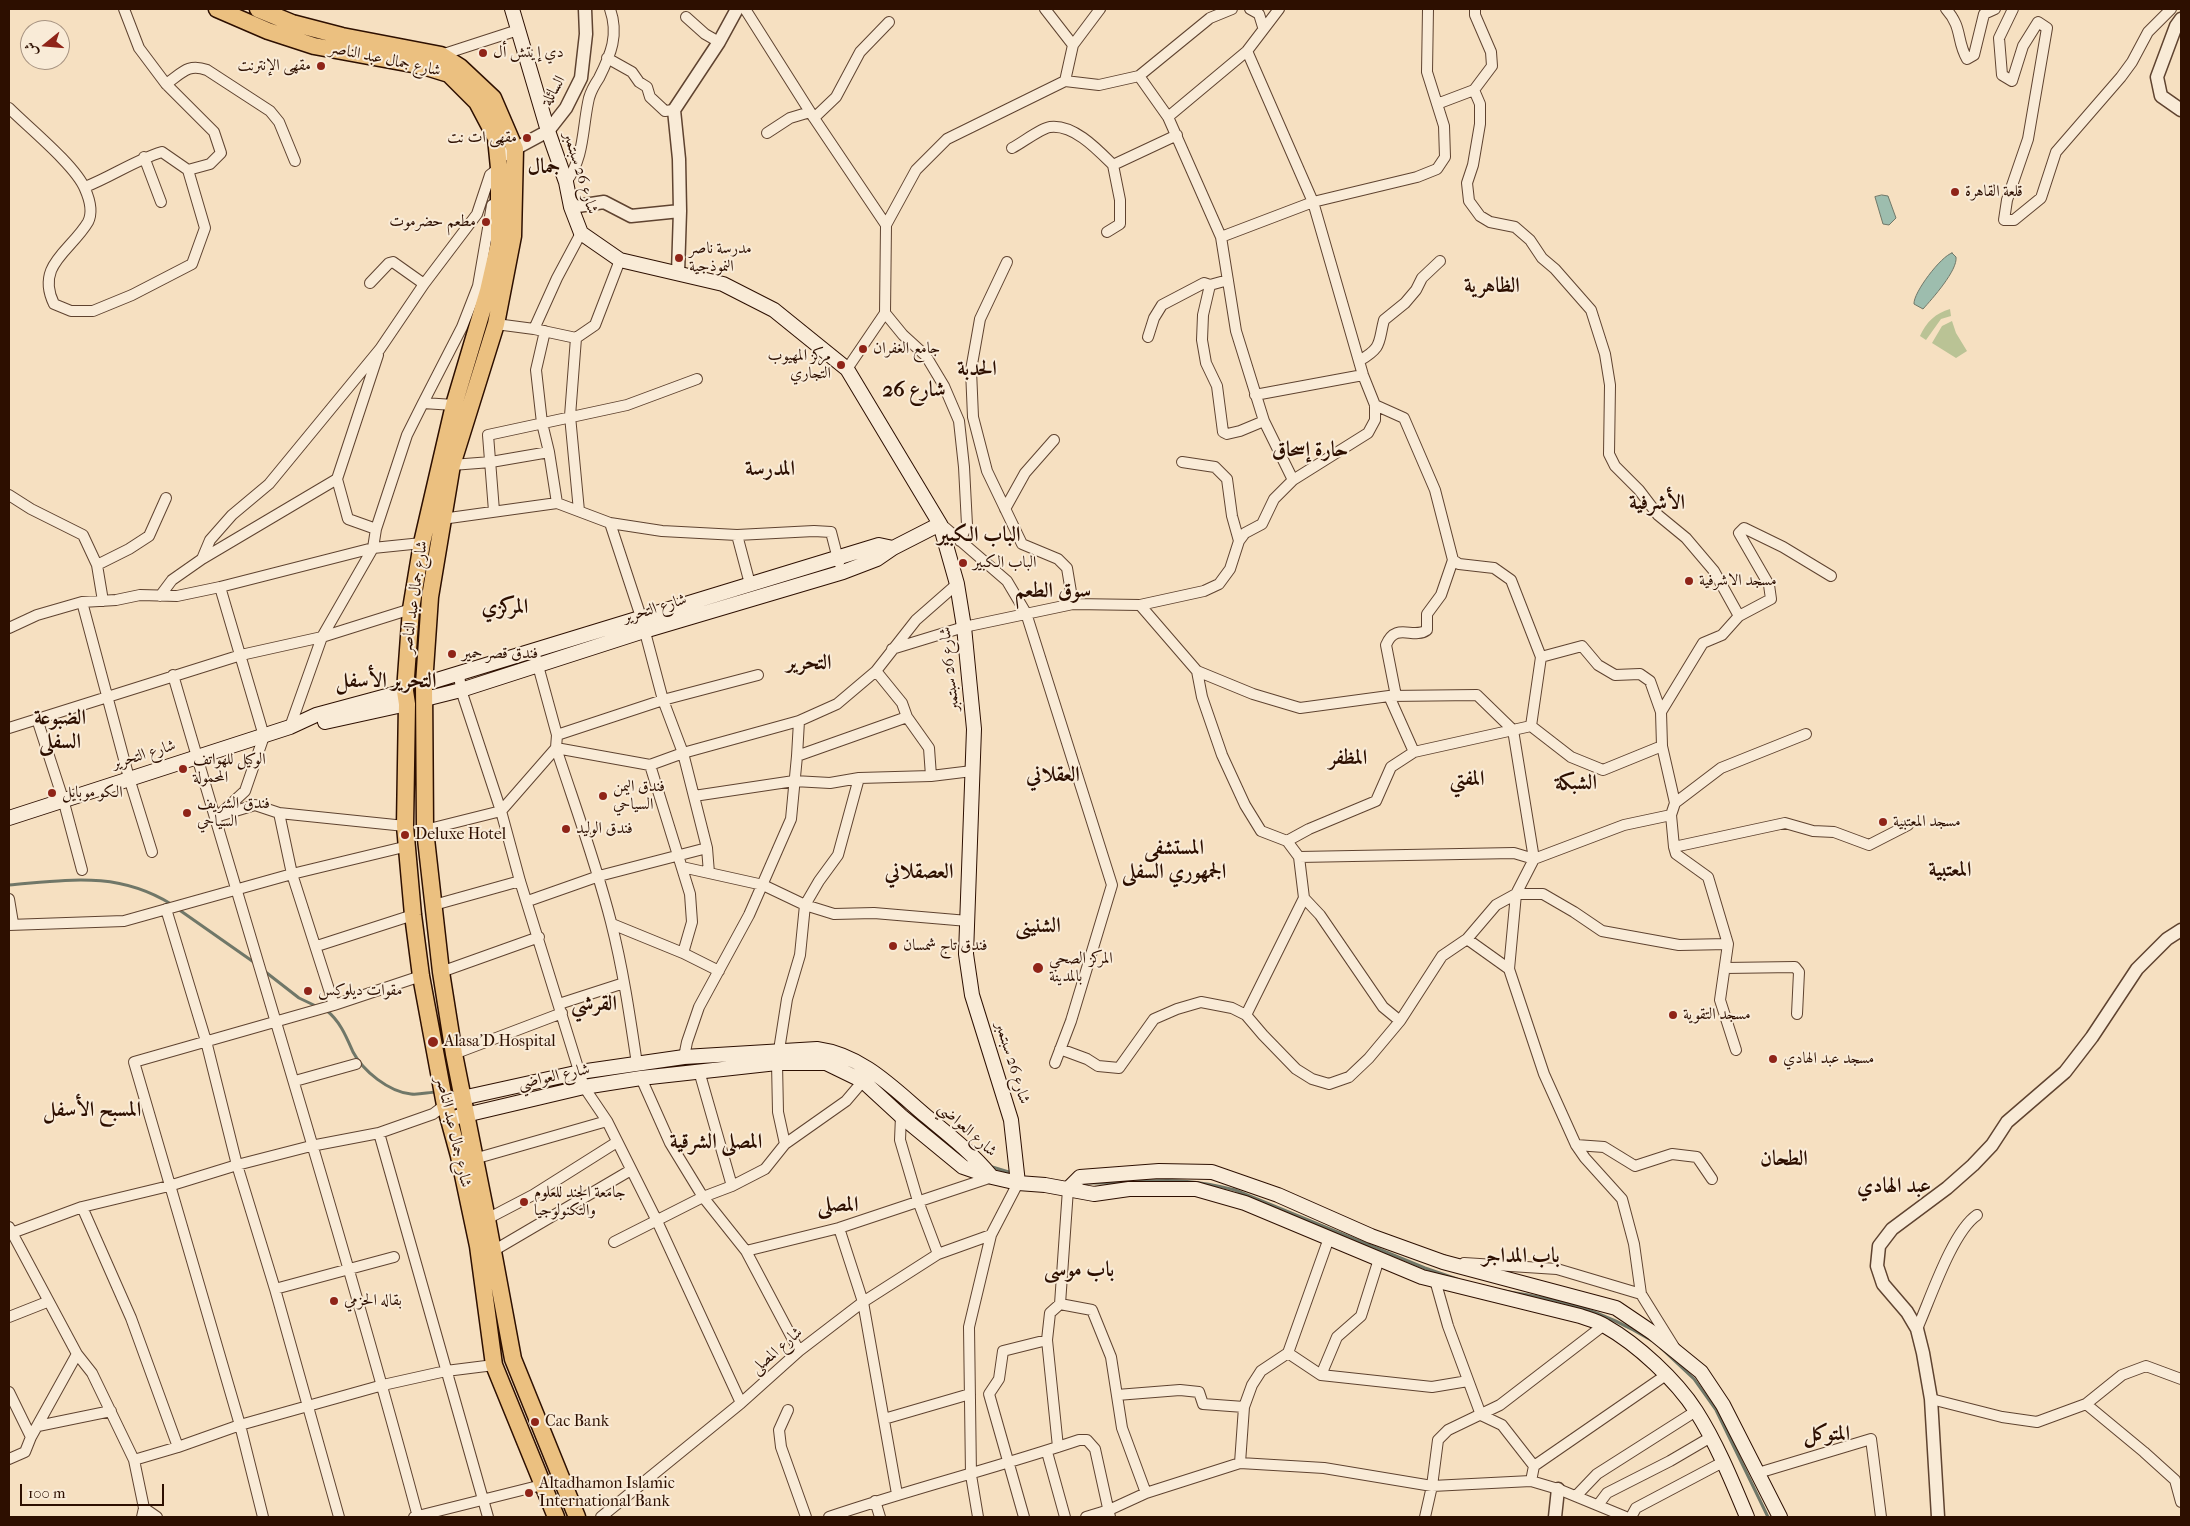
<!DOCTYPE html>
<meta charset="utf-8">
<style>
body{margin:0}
#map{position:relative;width:2190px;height:1526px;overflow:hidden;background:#f6e0c1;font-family:"IM FELL French Canon",Amiri,serif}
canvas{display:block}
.frame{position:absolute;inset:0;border:10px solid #2d0f00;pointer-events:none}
.north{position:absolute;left:20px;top:20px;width:50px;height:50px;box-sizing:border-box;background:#f9ebd7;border:1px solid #a79381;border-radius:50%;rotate:253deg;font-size:14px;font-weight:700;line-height:20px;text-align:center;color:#2d0f00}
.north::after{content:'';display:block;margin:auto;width:18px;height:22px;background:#8f2418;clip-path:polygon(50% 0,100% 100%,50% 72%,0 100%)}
.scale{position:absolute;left:20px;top:1484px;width:144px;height:22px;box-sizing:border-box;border:2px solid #2d0f00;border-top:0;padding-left:6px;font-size:15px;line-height:18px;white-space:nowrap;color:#2d0f00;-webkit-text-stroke:4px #f9ebd7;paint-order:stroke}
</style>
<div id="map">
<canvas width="2190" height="1526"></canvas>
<div class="frame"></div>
<div class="north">ش</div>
<div class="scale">100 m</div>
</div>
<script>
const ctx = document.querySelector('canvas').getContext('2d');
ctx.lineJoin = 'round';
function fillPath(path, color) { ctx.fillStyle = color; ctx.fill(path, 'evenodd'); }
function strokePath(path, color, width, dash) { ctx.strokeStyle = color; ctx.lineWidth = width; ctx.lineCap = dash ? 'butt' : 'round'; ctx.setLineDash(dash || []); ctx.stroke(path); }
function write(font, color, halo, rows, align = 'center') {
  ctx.font = font + ' "IM FELL French Canon",Amiri,serif'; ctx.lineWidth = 4; ctx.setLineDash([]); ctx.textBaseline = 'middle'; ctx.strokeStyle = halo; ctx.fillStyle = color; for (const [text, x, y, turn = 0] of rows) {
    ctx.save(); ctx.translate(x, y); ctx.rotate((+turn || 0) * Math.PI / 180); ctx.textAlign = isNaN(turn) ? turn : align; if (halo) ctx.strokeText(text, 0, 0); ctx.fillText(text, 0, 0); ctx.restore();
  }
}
fillPath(new Path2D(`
 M1950,309L1951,316L1941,319L1926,340L1920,336C1926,322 1936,313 1950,309Z
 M1952,321L1956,333L1967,351L1956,358L1932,343L1942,326Z`), '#bac395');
const water = new Path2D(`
 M1882,195L1888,196L1896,218L1889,225L1883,224L1875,197Z
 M1952,253L1956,257C1958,270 1932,299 1923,309L1914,304C1913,293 1941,256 1952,253Z`);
fillPath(water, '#9dbdae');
strokePath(water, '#707768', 1);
strokePath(new Path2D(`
 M9,885C69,880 117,871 171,904
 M178,909L255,963
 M263,970L299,998L318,1007
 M326,1010C340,1021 346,1036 353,1052C363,1071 389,1092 411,1094C420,1095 429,1092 438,1092
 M675,1065L691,1063
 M989,1166L1012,1173
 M1134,1182C1173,1179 1197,1180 1235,1190L1425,1268L1457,1279
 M1082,1183H1120
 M1504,1291C1562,1300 1600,1309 1651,1340
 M1661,1348L1694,1379L1716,1410L1768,1517`), '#707768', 3);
const minor = new Path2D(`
 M124,9L139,48L166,84L214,132L221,153L210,164L188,170
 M745,9L814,118L886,225
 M1045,9L1073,45L1065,81
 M1250,9L1259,14L1263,27
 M1946,9C1963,28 1956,40 1967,59L1974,55L1984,14L1995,9
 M2013,9L1999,38L2002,75L2012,81L2023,46L2038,22L2047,28L2028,139L2007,200L2004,220H2014L2041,198L2056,152L2121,77L2132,62L2148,32L2171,9
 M686,17L705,34L719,42
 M1073,45L1100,9
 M1247,51L1313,202L1363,375L1375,405L1404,418L1435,490L1453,560L1459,564L1494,568L1511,580L1541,657L1582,646L1598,665L1615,675L1640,674L1650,681L1661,712L1662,746L1675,803L1671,815
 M441,55L518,30
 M607,58L632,72L639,82L647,87L650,97L665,111L674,110
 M1139,76L1168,117L1221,237L1236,331L1264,421L1293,480
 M166,84C182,73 188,63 207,70L270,111L279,122L295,161
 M1474,90L1480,104V124L1473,165L1467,183L1469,201L1480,216L1490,222L1515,227L1530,240L1542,258L1555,269L1591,310L1605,354L1610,385L1609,454L1615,466L1639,490L1658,515L1686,538L1714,571L1739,616
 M1437,104L1474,90L1492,66L1491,52L1475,15V9
 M9,108C28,127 76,166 85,189C89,198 93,212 88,222C71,251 35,265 54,304L71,311H93L132,295L192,264L205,228L188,170L162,152C135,160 111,177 85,187
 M1168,117L1247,51L1279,9
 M814,118L836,97L860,52L889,22
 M767,133L790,118L810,112
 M1012,148C1022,143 1041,128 1050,127C1074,124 1098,150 1113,165L1177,135
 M144,157L161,202
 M566,182C585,157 582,128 589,98C591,91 595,84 599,78C611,54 619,35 610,9
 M1107,232L1120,224V200L1113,165
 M1221,237L1313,202L1417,177L1437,169L1445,157L1444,126L1427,72L1428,9
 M1007,262L980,319L971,370L973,417L987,471L1022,544L1058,559L1067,568L1073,604
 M1228,280L1210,285L1203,315L1202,340L1206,363L1217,386L1223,432L1227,434L1240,431L1264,421
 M370,283L389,263L393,262L424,284
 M885,313L903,335L926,356L944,386L959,421L964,467L967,525L960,541
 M496,324L534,329L576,338L595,325L620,260
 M534,329L557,278L581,233
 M545,331L536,370L542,423L549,452L557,503
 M1148,337L1154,318L1162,305L1204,283L1210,285
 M576,338L570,416L579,511
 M1359,361C1383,347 1378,343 1384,320L1405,303L1416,290L1422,278L1440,261
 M847,369L885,313L886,225L916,170L947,139L1065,81L1099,85L1139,76L1210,18L1232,9
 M1255,395L1363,375
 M423,403L462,327L478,286L492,205
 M1182,462L1215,467L1227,479L1232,516L1239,541
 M452,465L491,462L549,452
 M9,495L31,509L83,535L97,565L103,601
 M1005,509L1025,473L1054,440
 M494,511L488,435L627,405L697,379
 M442,519L557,503L610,523L662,531L737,535L814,531L831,532L839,563
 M610,523L641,617L663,700L683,753L707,848L709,873
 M941,524L1007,581L1026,613L1112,885L1071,1021L1055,1063
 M376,529L348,519L337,479L378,355
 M737,535L750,584
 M202,559L337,479
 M97,565L129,549L149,536L166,498
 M160,596L172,580L202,559L210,540L232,515L269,484L380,349L424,284L477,214L490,175L499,168
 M82,602L129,778L152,852
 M1140,605L1204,591L1219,584L1230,569L1239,541L1245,533L1262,524L1274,499L1293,480L1368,433L1375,420V405
 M9,628L37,615L82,602L116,600L140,595L177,596L220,587L373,548L422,543
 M892,649L964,627L1073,604L1140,605L1197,671L1253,694L1300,708L1389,696L1477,695L1513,730L1534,859L1516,894H1543L1574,912L1602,931L1679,945L1728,944
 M534,651L557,735L556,748C575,806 596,863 611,922C623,969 630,1017 637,1064
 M876,671L902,703L907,717L929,748L931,776
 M1197,671L1202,697L1222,755L1245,805L1261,831L1287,841L1299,857L1514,853L1534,859L1624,825L1671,815L1674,847L1676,854L1708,877L1728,944L1720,1000L1736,1050
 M459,674L461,690L501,811L520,881L584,1087L607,1121L657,1221L741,1403
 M173,675C255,956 342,1235 418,1517
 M1389,696L1414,752
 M1396,696L1386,645C1396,621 1413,640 1427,630V614L1441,595L1453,560
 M1661,712L1703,643L1722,635L1739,616L1771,599L1769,585L1739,533L1744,528L1783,547L1831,576
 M37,719L63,799L82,870
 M1531,726L1541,657
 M290,727L322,637L373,548L376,529L407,435L423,403L454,405
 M9,728L241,655L322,637L411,609
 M557,735L663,700L758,675
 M797,756L907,717
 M650,765L690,894L692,922L683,953
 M694,796L794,781L830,783L859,778L931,776L972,771
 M1675,803L1721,768L1806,734
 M279,813L292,874L334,1005
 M219,816L255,805L279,813L405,826
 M216,818L245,791L264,736L220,587
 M425,830L501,811L556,748L650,765L683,753L799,721L837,704L876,671L916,620L957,584
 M1287,841L1309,829L1376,801L1391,767L1414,752L1531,726L1571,757L1603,770L1662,746
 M1674,847L1785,823L1813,831L1834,832L1869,845L1908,825
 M1299,857L1304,898L1320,915L1383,1007L1400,1021
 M682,867L763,885L805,905L834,914L874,913L968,921
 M9,899L13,923
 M528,901L599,876L707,848
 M434,905L520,881
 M166,909L206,1041L237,1165L275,1289L339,1517
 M612,924L683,953L719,971
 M9,925L124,921L292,874L408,846
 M317,946L413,915
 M1725,968L1795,967L1799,972L1797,1014
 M1509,969L1467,939L1496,905L1516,894L1509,969L1544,1074L1576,1145L1585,1158L1622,1199L1634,1244L1641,1294L1674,1347
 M441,972L539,937
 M559,1004L624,983
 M1246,1015L1304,898
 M1060,1049L1087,1059L1098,1066L1119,1068L1154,1019L1177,1009L1201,1002L1232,1008L1246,1015L1263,1035L1296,1069L1312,1079L1329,1084L1349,1077L1369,1058L1400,1021L1442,956L1467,939
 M454,1054L562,1013
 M684,1057L687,1042L699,1007L749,915L791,819L797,756L799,721
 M699,1071L732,1186
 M641,1078L670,1143L703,1197L746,1251L799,1351
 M295,1081L356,1064
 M901,1116L900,1140L918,1201L938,1254
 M379,1133L488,1517
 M785,1144L778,1112L777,1063L787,999L800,955L805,905L819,881L838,855L859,778
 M1576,1145L1604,1147L1635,1166L1672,1154L1697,1157L1712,1179
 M474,1159L607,1121
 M82,1207L131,1318L178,1447
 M487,1219L533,1195L617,1142
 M9,1227L77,1354L92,1373L134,1460L144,1508L142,1517
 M839,1228L863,1302L897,1494
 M9,1234L82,1207L169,1186L237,1165L311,1146L379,1133L433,1114L445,1105
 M614,1242L703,1197L732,1186L765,1169L785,1144L846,1101L863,1081
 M493,1251L631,1170
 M746,1251L839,1228L992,1177
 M1464,1263L1557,1269L1641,1294
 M1435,1280L1448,1326L1481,1415L1502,1425L1534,1466
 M275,1289L394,1257
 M1060,1304L1092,1310L1111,1357L1122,1428L1146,1493
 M9,1317L47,1302
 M1917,1329C1930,1300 1952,1232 1977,1215
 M1288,1353L1321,1375L1432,1387L1468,1381
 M1321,1375L1337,1337L1361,1316L1379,1259
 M9,1392L31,1437
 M1117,1395L1180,1390L1199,1392L1203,1404L1244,1407
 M1931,1399L2002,1417L2037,1422L2086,1404L2122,1375L2146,1366L2181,1379
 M2086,1404L2144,1452L2175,1480L2181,1502
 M788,1410L779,1430L781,1447L806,1517
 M884,1419L970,1394
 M38,1426L111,1411
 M1058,1447L1047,1340L1050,1313L1060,1304L1068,1189
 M1047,1452L1065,1517
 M9,1459L25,1452L31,1437L77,1354
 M134,1460L178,1447L240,1425L383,1385L446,1371L494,1365
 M1240,1463L1244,1407L1252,1385L1261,1371L1288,1353L1329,1238
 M1758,1473L1871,1439L1881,1517
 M1531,1481L1534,1466L1666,1375
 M1576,1496L1597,1474L1696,1411
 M875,1501L880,1517
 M1598,1505L1607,1493L1670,1461L1711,1437
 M144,1508L157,1517
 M263,1517L240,1425L134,1062L334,1005L421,976
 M414,1517L542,1485
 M601,1517L741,1403L799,1351L863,1302L938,1254L991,1235
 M829,1517C911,1489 996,1468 1079,1440H1087L1095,1449L1110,1517
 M978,1517L971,1475L969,1327L991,1235L1018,1183
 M1024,1517L989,1394L999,1379L1003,1351L1047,1340
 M1086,1517L1109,1510L1146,1493L1240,1463L1324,1468L1432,1486L1531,1481L1558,1489L1626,1517
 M1425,1517L1432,1486L1438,1440L1448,1430L1500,1405L1604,1325
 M1631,1517L1636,1508L1723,1462`);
const tertiary = new Path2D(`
 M2181,19L2176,26L2157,77L2161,96L2181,110
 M498,158L548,131L566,108L581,78L586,34L585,9
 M571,207L604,202L631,216L680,211
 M678,273L680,211L679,159L674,110L719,42L737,9
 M1555,1517L1558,1489
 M1938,1517L1931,1399L1923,1353L1917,1329L1907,1312L1883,1284L1877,1266L1879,1246L1892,1229L1947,1188L1973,1165L1992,1145L2007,1122L2065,1072L2092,1037L2137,969L2167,939L2181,930`);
const secondary = new Path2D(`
 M512,9L548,131L566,182L571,207L581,233L620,260L723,284L774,310L847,369L940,524L957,584L964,627L974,729L966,954L972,995L1011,1120L1018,1183
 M424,684L879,545L893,548
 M425,699L461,690L644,631L843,572L877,559L893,548L940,524
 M325,722L407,704
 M9,818L290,727L316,715L405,691
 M445,1105L462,1098L580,1072L684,1057L817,1049C862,1055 893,1088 926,1116C949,1135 972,1153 991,1176
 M457,1117L584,1087L641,1078L777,1063H826L863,1081L901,1116L963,1167L992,1177L1018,1183L1045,1185L1094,1194L1129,1189H1196L1245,1203L1422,1277L1580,1316C1588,1319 1597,1321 1605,1326C1637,1344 1676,1380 1696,1411C1717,1444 1732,1481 1747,1517
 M1068,1189L1080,1177L1159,1171L1212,1172L1278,1195L1371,1236L1443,1262L1616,1308L1653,1333L1701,1372L1723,1405L1780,1517`);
const primary = new Path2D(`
 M217,9L268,31L314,46L423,66L449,74L477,102L496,138L499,168V243L488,291L454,405L422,543L411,609L405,691L407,704L405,826L413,915L421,976L445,1105L459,1156L478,1246L494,1365L556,1517
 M258,9L292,23L342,36L441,55L460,67L493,98L515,149L513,236L496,324L452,465L430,597L424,684L425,830L441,972L454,1054L487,1219L513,1359L577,1517`);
strokePath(minor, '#5f4330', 12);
strokePath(tertiary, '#5f4330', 15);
strokePath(secondary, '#2d0f00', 16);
strokePath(primary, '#2d0f00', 19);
strokePath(minor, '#f9ebd7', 10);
strokePath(tertiary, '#f9ebd7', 12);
strokePath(secondary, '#f9ebd7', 14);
strokePath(primary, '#ebc080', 16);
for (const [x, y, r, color] of [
 [483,53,5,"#8f2418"],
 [321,66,5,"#8f2418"],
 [527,138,5,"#8f2418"],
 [1955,192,5,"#8f2418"],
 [486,222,5,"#8f2418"],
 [679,258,5,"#8f2418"],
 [863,349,5,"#8f2418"],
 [841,365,5,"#8f2418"],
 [963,563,5,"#8f2418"],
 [1689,581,5,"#8f2418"],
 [452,654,5,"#8f2418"],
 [183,769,5,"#8f2418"],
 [52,793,5,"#8f2418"],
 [603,796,5,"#8f2418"],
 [187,813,5,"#8f2418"],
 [1883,822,5,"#8f2418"],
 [566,829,5,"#8f2418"],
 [405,835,5,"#8f2418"],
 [893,946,5,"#8f2418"],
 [1038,968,6,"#8f2418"],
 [308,991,5,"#8f2418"],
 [1673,1015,5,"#8f2418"],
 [433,1042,6,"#8f2418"],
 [1773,1059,5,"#8f2418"],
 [524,1202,5,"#8f2418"],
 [334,1301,5,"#8f2418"],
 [535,1422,5,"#8f2418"],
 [529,1493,5,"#8f2418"]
]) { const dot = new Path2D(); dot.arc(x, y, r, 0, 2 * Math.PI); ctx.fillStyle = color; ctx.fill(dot); strokePath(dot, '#f9ebd7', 2); }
write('16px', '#2d0f00', '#f9ebd7', [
 ["دي إيتش أل",493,53],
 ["مقهى الإنترنت",311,66,"right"],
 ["مقهى ات نت",517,138,"right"],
 ["قلعة القاهرة",1965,192],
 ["مطعم حضرموت",476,222,"right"],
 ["مدرسة ناصر",689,249],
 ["النموذجية",689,267],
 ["جامع الغفران",873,349],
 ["مركز المهيوب",831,356,"right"],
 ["التجاري",831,374,"right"],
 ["الباب الكبير",973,563],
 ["مسجد الاشرفية",1699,581],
 ["فندق قصر حمير",462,654],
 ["الوكيل للهواتف",193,760],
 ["المحمولة",193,778],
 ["فندق اليمن",613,787],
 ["السياحي",613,805],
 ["الكو موبايل",62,793],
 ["فندق الشريف",197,804],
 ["السياحي",197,822],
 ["مسجد المعتبية",1893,822],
 ["فندق الوليد",576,829],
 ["Deluxe Hotel",415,835],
 ["فندق تاج شمسان",903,946],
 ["المركز الصحي",1049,959],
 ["بالمدينة",1049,977],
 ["مقوات ديلوكس",318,991],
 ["مسجد التقوية",1683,1015],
 ["Alasa'D Hospital",444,1042],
 ["مسجد عبد الهادي",1783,1059],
 ["جامعة الجند للعلوم",534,1193],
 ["والتكنولوجيا",534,1211],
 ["بقاله الحزمي",344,1301],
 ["Cac Bank",545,1422],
 ["Altadhamon Islamic",539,1484],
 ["International Bank",539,1502]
], 'left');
write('16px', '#2d0f00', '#f9ebd7', [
 ["شارع جمال عبد الناصر",385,60,12],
 ["السائلة",554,91,-60],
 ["شارع 26 سبتمبر",580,173,73],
 ["شارع جمال عبد الناصر",415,597,-82],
 ["شارع التحرير",655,609,-17],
 ["شارع 26 سبتمبر",950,669,-96],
 ["شارع التحرير",144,755,-17],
 ["شارع 26 سبتمبر",1012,1063,73],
 ["شارع العواضي",554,1077,-12],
 ["شارع العواضي",967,1130,42],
 ["شارع جمال عبد الناصر",453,1132,77],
 ["شارع المصلى",777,1351,-41]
]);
write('bold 21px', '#2d0f00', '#f9ebd7', [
 ["جمال",544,168],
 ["الظاهرية",1492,287],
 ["الحدبة",977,370],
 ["شارع 26",914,391],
 ["حارة إسحاق",1310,451],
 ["المدرسة",770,470],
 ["الأشرفية",1657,504],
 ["الباب الكبير",979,536],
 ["سوق الطعم",1053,592],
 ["المركزي",505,608],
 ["التحرير",809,664],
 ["التحرير الأسفل",386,682],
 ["الضبوعة",60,719],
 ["السفلى",60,743],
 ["المظفر",1348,759],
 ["العقلاني",1053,776],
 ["المفتي",1467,780],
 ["الشبكة",1576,784],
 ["المستشفى",1174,849],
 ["الجمهوري السفلى",1174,873],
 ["المعتبية",1950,871],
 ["العصقلاني",919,873],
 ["الشنينى",1038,927],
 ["القرشي",594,1005],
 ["المسبح الأسفل",92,1111],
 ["المصلى الشرقية",716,1143],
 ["الطحان",1784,1160],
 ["عبد الهادي",1894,1187],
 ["المصلى",838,1206],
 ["باب المداجر",1521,1257],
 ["باب موسى",1079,1271],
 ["المتوكل",1827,1435]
]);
</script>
